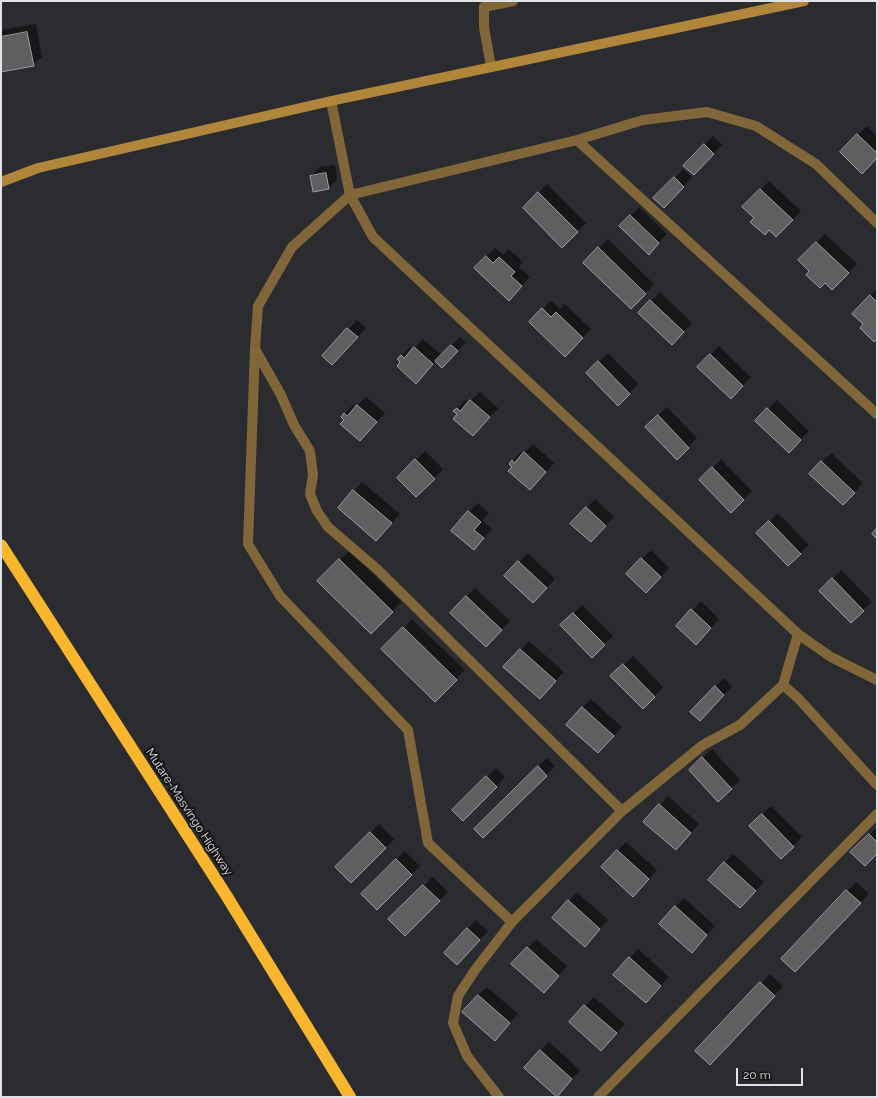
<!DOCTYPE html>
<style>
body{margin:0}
#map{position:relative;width:878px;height:1098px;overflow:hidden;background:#2b2c30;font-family:Raleway,sans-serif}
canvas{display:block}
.frame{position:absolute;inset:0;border:2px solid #e1e2e5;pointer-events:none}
.scale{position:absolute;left:736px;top:1068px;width:67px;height:18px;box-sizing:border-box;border:2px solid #e1e2e5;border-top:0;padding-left:5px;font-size:12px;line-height:14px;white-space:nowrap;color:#e1e2e5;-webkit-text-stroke:3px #141416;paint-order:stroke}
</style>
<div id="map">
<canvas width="878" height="1098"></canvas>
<div class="frame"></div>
<div class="scale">20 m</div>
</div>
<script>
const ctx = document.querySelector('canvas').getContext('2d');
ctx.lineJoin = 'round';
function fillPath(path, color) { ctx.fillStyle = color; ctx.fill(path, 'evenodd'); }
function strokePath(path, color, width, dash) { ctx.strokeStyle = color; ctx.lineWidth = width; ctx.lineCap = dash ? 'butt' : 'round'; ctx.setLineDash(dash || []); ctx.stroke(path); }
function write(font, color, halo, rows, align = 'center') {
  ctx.font = font + ' Raleway,sans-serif'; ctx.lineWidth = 4; ctx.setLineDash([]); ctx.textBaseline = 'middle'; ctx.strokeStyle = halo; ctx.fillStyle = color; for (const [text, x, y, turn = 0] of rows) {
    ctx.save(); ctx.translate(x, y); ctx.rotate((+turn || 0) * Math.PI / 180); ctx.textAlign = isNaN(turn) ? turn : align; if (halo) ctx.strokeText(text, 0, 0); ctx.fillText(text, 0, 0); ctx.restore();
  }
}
fillPath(new Path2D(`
 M36,24L42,57L33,65L1,71V30Z
 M867,126L877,136V157L841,152Z
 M713,136L722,145L702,165H684Z
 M335,165L337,180L328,188L311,176L320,167Z
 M683,169L692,177L673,198H655Z
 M769,181L801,211L776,236L744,207Z
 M547,184L586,223L562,246L524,208Z
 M639,207L667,234L649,253L621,226Z
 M825,234L857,264L832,289L811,271L816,243Z
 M608,239L654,284L631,308L585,263Z
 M495,248L503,254L509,249L523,262L519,267L530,277L509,300L475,268Z
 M877,289V337L854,313Z
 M660,292L692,323L680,335L651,301Z
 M551,300L560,309L565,304L591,329L565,355L530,322Z
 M357,320L366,328L341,355L323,356Z
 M460,337L466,342L442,367L436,361L416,382L401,356L410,347L413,349L423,339L442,355Z
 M719,346L751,377L739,389L699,367Z
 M608,353L638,384L618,405L587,373Z
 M480,392L498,408L482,426L458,414L455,411L466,400L469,402Z
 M366,397L385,413L368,431L342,417L353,405L356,407Z
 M777,400L809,431L797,443L757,421Z
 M667,407L697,438L677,459L646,427Z
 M533,444L554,463L539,480L510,464L521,452L523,454Z
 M425,451L443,469L416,496L398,478Z
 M831,453L863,483L843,504L811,474Z
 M721,459L752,491L731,511L701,480Z
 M362,482L400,514L385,531L354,491Z
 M595,499L614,517L599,532L586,508Z
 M478,503L489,513L482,520L492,529L474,549L469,512Z
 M778,513L809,545L788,565L757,533Z
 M651,550L669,568L655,583L628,574Z
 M349,551L401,602L371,632L319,581Z
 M528,553L555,579L533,602L505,576Z
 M841,570L872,602L851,622L821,591Z
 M475,588L510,621L486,646L451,613Z
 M701,601L719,619L705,635L678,626Z
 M582,605L613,636L592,656L562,625Z
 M412,619L465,670L435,700L383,649Z
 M529,641L564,672L548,689L520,650Z
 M633,656L663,687L643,708L612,676Z
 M724,678L732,686L708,711L715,687Z
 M591,699L622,727L607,743L582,708Z
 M712,749L740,780L731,788L690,770Z
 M547,758L555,766L483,837L475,829Z
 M496,768L505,777L463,820L453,810Z
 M668,796L699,824L676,849L645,822Z
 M771,806L802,837L781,858L751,826Z
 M379,824L394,839L351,882L337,867Z
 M877,828V853L860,843Z
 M626,842L657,870L642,887L617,851Z
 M405,851L420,866L377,909L362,894Z
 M733,854L764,882L749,898L724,863Z
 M433,877L448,892L405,934L390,919Z
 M856,882L869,894L804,962L782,959Z
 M577,892L608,920L593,937L569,901Z
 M684,898L715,926L700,942L675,907Z
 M476,920L488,931L465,955L467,929Z
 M536,939L567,966L552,983L513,964Z
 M638,949L669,977L654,993L615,975Z
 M770,974L783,986L718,1055L697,1051Z
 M487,987L518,1014L503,1031L478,995Z
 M594,997L625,1024L610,1041L570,1022Z
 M549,1042L580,1070L565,1087L540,1051Z`), '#0007');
const building = new Path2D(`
 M27,32L34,66L1,72V37Z
 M857,134L877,153V158L862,174L840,152Z
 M704,144L714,154L694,175L683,166Z
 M326,173L329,189L313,192L310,176Z
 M674,177L684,187L664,208L653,198Z
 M760,189L793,220L776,237L769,230L765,235L750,222L754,218L742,207Z
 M538,192L578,232L562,248L523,208Z
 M630,215L659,243L649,255L619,226Z
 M816,242L849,273L832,290L825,283L820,288L806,275L809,271L798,260Z
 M598,247L646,294L631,309L583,263Z
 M486,256L493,263L499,257L515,272L511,276L522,286L509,301L474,268Z
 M870,295L877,302V339L874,342L860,328L863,324L852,314Z
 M650,300L684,332L672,345L638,313Z
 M542,308L551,317L556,312L583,338L565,357L529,322Z
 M347,328L358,337L332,365L322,356Z
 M451,345L458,351L442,368L435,361Z
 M414,347L433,364L416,384L397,366L400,362L397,359L401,355L404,358Z
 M710,354L743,386L731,399L697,367Z
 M598,361L630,394L618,406L586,373Z
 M470,400L490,417L473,436L453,419L457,414L453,411L457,408L460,411Z
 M357,405L377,422L360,441L340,424L344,420L341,417L344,413L347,416Z
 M767,408L801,440L789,453L755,421Z
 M658,415L689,448L677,460L645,427Z
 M524,452L546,472L530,490L508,471L512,467L509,464L512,460L514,463Z
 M415,459L435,479L416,497L397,478Z
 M821,461L855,493L843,505L809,474Z
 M712,467L744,500L731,513L699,480Z
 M353,490L392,523L376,541L338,508Z
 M586,507L606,526L591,542L570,524Z
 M468,511L481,522L474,530L484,538L474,550L451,531Z
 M769,521L801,554L788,566L756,533Z
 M877,528V539L872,534Z
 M641,558L661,577L646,593L626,574Z
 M339,559L393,612L371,634L317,581Z
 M518,561L547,588L533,603L504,576Z
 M832,578L864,611L851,623L819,591Z
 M466,596L502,630L486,647L450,613Z
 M691,609L711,628L696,645L676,626Z
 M573,613L605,645L592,658L560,625Z
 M403,627L457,680L435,702L381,649Z
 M520,649L556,681L540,699L503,667Z
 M623,664L655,697L643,709L610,676Z
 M715,686L724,695L700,721L690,712Z
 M582,707L614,736L598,753L566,725Z
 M702,757L732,789L718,802L689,770Z
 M538,766L547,776L483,838L474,829Z
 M486,776L497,787L463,821L452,810Z
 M659,804L691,833L676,850L643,822Z
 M762,814L794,847L781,859L749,826Z
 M370,832L386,848L351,883L335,867Z
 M869,834L877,842V854L865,866L850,852Z
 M617,850L649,879L633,897L601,867Z
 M396,859L412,875L377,910L361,894Z
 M724,862L756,891L740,908L708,880Z
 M423,885L440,901L405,936L388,919Z
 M846,890L861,903L795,972L781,959Z
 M568,900L600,929L585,947L552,918Z
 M675,906L707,935L692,953L659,924Z
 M467,928L480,940L457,965L444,953Z
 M527,947L559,976L544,993L511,964Z
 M629,957L661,986L646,1003L613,975Z
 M760,982L775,996L710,1065L695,1051Z
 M478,995L510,1023L495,1041L462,1012Z
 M584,1005L617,1033L601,1051L569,1022Z
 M540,1050L572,1079L557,1097L524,1068Z`);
fillPath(building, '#615e62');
strokePath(building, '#a09ca1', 1);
strokePath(new Path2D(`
 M491,67L484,27V7L513,1`), '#81663a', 10);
strokePath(new Path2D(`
 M331,101L350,195L373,237L798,634L831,657L877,680
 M577,140L877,414
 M255,349L248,544L280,596L408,730L428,843L512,922
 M783,685L798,634
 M622,811L377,569L328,527L317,511L310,494L313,475L310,451L294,425L281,395L255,349L258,306L292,247L350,195L577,140L643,120L707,112L756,126L816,164L877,223
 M499,1097L467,1056L453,1023L458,996L475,970L512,922L622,811L703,745L740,725L783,685L798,698L877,785
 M598,1097L877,814`), '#81663a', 10);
strokePath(new Path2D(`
 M1,182L38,168L331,101L804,1`), '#b1863a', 10);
strokePath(new Path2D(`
 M1,545L226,895L350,1097`), '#f8b52e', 12);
write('12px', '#e1e2e5', '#141416', [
 ["Mutare-Masvingo Highway",189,812,57]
]);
</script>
